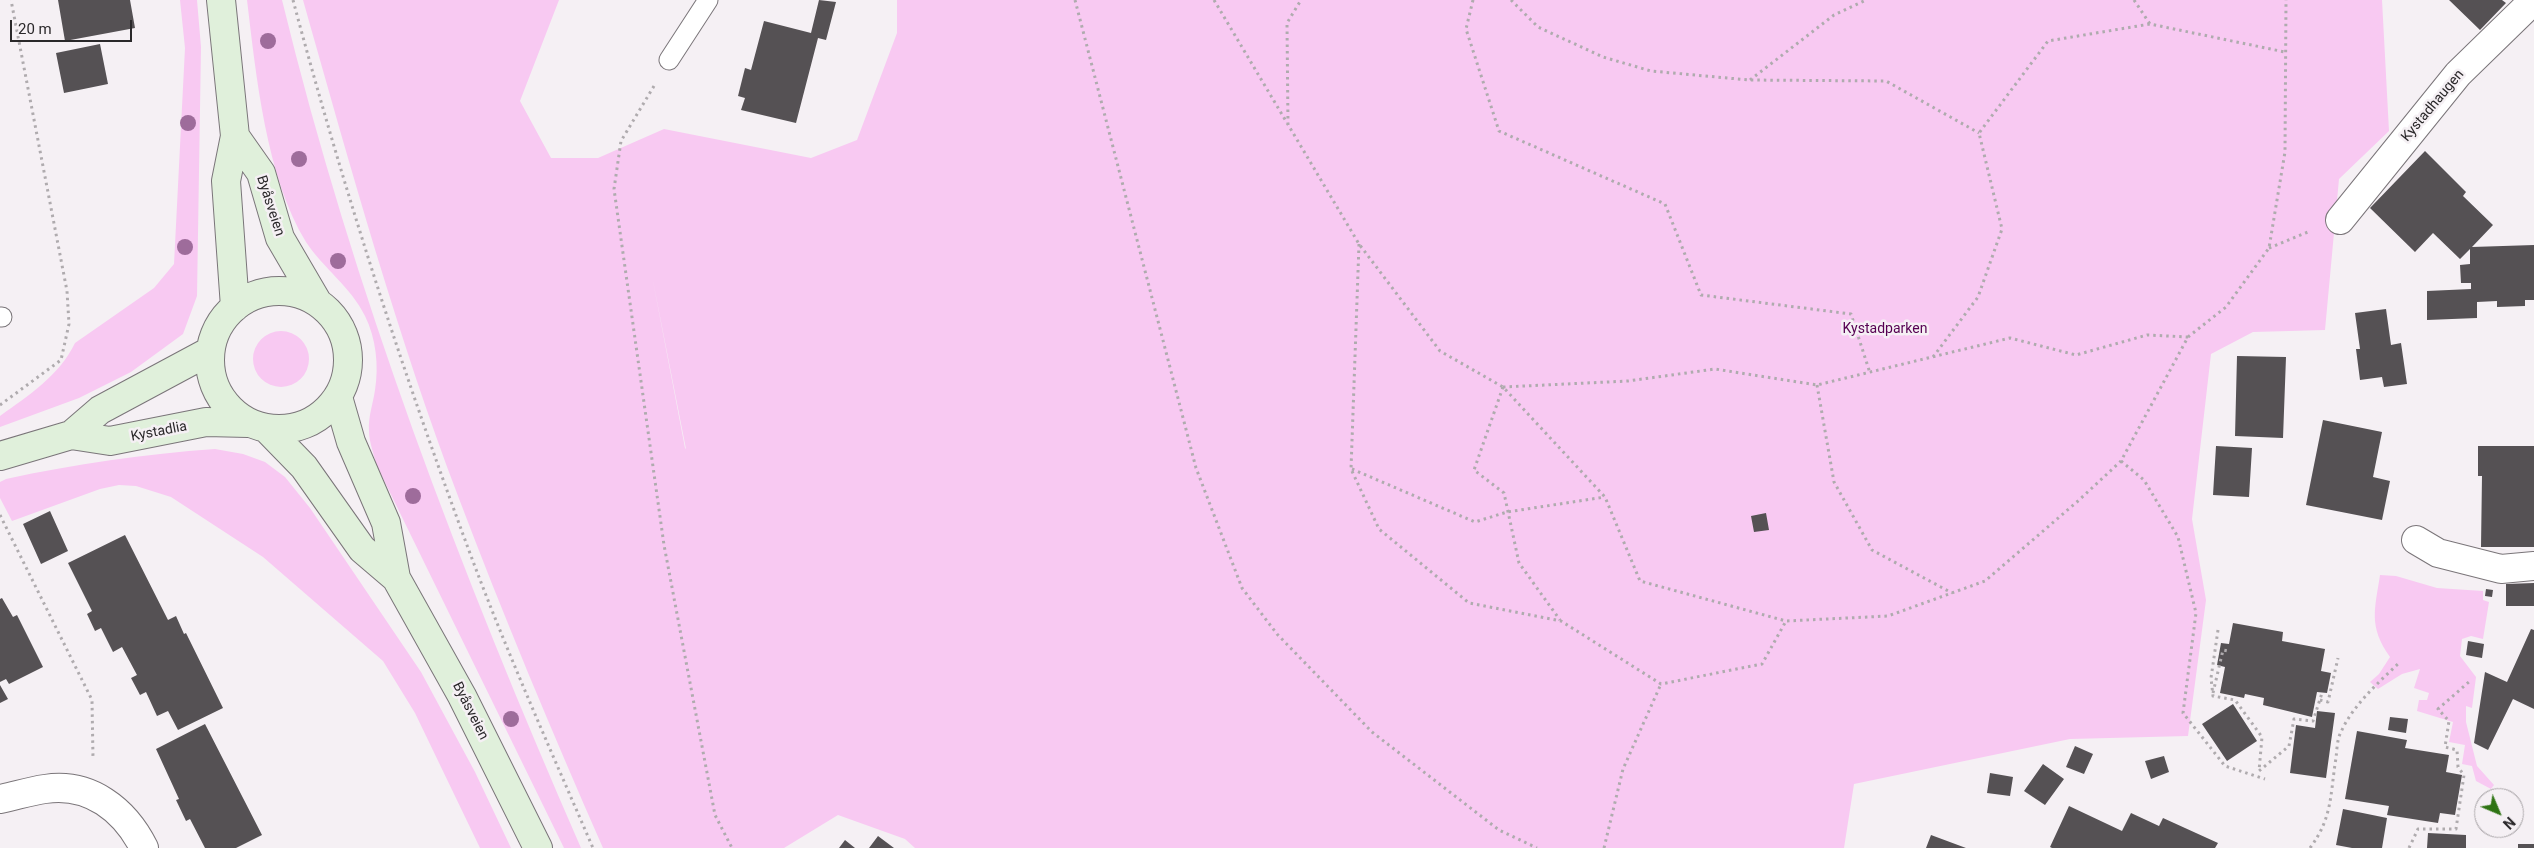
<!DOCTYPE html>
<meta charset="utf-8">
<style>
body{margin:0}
#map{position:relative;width:2534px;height:848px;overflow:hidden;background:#f5f0f4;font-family:Roboto,sans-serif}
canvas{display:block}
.north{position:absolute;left:2474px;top:788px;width:50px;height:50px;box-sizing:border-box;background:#f5f0f4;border:1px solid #a4a0a3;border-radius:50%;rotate:135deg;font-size:14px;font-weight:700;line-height:20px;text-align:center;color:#2a282a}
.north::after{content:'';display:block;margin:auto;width:18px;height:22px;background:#2f7414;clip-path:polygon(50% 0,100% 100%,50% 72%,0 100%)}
.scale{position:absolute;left:10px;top:20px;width:122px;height:22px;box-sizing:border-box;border:2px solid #2a282a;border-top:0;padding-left:6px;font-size:15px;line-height:18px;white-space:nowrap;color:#2a282a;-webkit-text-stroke:4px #f5f0f4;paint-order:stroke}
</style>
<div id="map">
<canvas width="2534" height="848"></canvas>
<div class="north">N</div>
<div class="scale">20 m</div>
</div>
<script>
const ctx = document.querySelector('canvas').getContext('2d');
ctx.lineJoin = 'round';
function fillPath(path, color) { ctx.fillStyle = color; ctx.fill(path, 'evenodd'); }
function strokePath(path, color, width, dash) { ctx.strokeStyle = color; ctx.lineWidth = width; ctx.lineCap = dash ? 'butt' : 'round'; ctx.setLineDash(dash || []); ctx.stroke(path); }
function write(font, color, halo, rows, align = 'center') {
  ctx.font = font + ' Roboto,sans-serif'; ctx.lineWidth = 5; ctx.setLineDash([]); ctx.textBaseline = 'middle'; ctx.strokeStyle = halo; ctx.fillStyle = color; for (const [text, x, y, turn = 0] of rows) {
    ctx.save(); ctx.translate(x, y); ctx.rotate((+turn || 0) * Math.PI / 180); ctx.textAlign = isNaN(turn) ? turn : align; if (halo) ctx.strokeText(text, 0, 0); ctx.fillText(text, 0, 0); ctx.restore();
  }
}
fillPath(new Path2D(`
 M180,0H197L201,47L197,296L183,334L131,372L79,398L0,427V416C29,395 59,376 75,343L154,288L174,264L185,48Z
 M247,0H282C353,292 461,573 581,848H564L376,464C374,454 369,442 369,431C368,417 373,404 375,390C379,366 376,338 365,316C351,287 323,268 306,242C266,177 256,75 247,0Z
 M303,0H559L520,101L551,158H598L664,129L811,158L857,140L897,33V0H2382L2389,131L2339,179L2325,330L2253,332L2211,354L2192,519L2206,600L2188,736L2070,739L1854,784L1844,848H915L905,839L838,815L784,848H603C552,732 503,615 458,496C397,335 350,166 303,0ZM652,276L686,449L685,448Z
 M253 359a28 28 0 1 1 56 0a28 28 0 1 1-56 0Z
 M215,449L243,454L265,462L285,477L310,508L421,672L475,772L511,848H480L415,713L383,661L263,557L171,497L136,486L119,485L100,489L12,521L0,498V482L6,479C75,464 145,454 215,449Z
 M2380,575L2396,576L2437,588L2483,591V600L2489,602L2483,639L2471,636L2462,639L2460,656L2476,677L2472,708L2466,706V722L2477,766L2494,785L2491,789L2476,781L2472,766L2462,764L2465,745L2449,742L2453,722L2417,711L2419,700H2427L2429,693L2414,688L2420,669L2402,674L2378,689L2370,682L2379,674L2390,657C2368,626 2375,609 2380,575Z`), '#f8c9f2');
fillPath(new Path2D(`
 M58,0H130L135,28L65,41Z
 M819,0L836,2L826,40L818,38L796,123L741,110L745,98L738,96L745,68L751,70L764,21L811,33Z
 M2449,0H2502L2506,3L2480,30Z
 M100,44L108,84L64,93L56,53Z
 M2425,151L2466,192L2463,196L2493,225L2472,247L2534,245V300H2525V306L2497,307V301L2477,302V318L2427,320V291L2471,289V283H2461L2460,265L2470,264V249L2460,259L2433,233L2415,252L2370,208Z
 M2386,309L2391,345L2401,343L2407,384L2384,387L2382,377L2360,380L2356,349H2360L2355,313Z
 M2237,356L2286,357L2283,438L2235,436Z
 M2323,420L2382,432L2373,477L2390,481L2382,520L2306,505Z
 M2216,446L2252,448L2249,497L2213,495Z
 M2478,446H2534V547H2481L2482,476H2478Z
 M50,511L68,551L41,564L23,524Z
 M1766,513L1769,530L1754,532L1751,516Z
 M125,535L168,620L176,616L184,634L186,633L223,708L178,730L168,711L157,716L146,692L140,695L131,678L137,675L122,647L113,652L101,628L95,631L87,614L92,611L68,563Z
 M2534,583V606H2506V584Z
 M2486,589L2493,590L2492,597L2485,596Z
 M2,598L13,617L17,615L43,667L9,684L6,679L0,682V599Z
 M2233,623L2283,632L2282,641L2325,649L2321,671L2331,673L2327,693L2317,692L2312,717L2263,705L2264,698L2245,694L2244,698L2220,693L2225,667L2217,665L2221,643L2229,644Z
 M2531,629L2534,630V709L2513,699L2488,750L2474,743L2485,672L2507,682Z
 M2468,641L2484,644L2482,658L2466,655Z
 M0,685L8,699L0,703Z
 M2233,704L2257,741L2227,761L2202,724Z
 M2317,711L2335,713L2326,778L2290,773L2296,725L2315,728Z
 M2390,717L2408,719L2406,733L2388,730Z
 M205,724L262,835L236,848H205L190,819L186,821L176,800L179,799L156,749Z
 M2357,731L2407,740L2405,748L2449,755L2446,772L2462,775L2455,815L2440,813L2438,823L2387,815L2389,806L2345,799Z
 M2075,746L2093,754L2084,774L2066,767Z
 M2164,756L2169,772L2151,779L2145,761Z
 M2043,764L2064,779L2045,805L2024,791Z
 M1990,773L2013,777L2010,796L1987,793Z
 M2069,806L2122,831L2131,813L2159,826L2163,818L2218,843L2215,848H2052L2050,847Z
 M2343,809L2387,818L2382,848H2352L2336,845Z
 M2428,833L2466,835V848H2427Z
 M1931,835L1966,848H1926Z
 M878,836L894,848H869Z
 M845,840L855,848H839Z
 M2518,844H2534V848H2518Z`), '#555154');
const lane = new Path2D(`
 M669,60L708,0
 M0,317H2`);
const street = new Path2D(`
 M2340,220L2458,74L2534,0
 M2416,540L2438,553L2501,569L2534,566
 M0,799C15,796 30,791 45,789C90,782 125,810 144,848`);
const secondary = new Path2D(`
 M221,0L235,136L226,181L235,307
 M235,136L261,173L280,238L318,303
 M210 360a69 69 0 1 1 138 0a69 69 0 1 1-138 0Z
 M338,397L351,442L386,523L396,578
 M267,429L304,467L362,549L396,578L462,696L538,848
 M71,435L110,441L206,422L248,423
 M0,456L71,435L100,410L210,351`);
strokePath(lane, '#7a7579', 21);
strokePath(street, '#7a7579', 30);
strokePath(secondary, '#7a7579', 30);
strokePath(new Path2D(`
 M293,0C343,188 403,373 471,556C508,655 551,751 593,848
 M1075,0L1196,468L1242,588L1277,634L1372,732L1499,830L1537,848
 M1214,0L1359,244L1440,351L1503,387L1605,497L1640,581L1786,621L1888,616L1985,581L2078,501L2121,461L2188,337L2226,307L2269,248L2285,152L2286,0
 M1473,0L1466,29L1499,131L1665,204L1701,295L1851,314L1870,373
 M1511,0L1538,27L1603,57L1651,71L1749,80L1886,81L1979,133
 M2134,0L2150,24
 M1750,80L1834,15L1866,0
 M654,86L621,141L614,189L664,545L715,815L732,848
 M1288,125L1287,23L1301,0
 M1359,244L1351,469L1379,529L1469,603L1561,621L1661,684L1762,664L1786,621
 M2269,248L2308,232
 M1933,357L1978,297L2002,229L1979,133L2048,41L2150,24L2285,52
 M1817,385L1834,482L1872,550L1952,593
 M1503,387L1628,381L1715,369L1817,385L2010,338L2076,355L2147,335L2188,337
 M1503,387L1474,470L1504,493L1519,563L1560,620
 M0,405L61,360L69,324L67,291L11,0
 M2121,461L2144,480L2178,537L2196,613L2183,713L2225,766L2265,779
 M1352,469L1475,522L1507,512L1605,497
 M0,515L92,700L93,758
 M2218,630L2211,678L2213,696L2235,700L2262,737L2259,771L2289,746L2294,719L2313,721L2322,693
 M2213,693L2223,650L2228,651
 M2320,700L2328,702L2338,658
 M1604,848L1623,769L1661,684
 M2310,848C2333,817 2330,794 2336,758C2337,750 2337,739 2341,732C2353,705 2379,682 2400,662
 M2409,848L2418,829H2456L2464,775L2458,767L2457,750L2445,747L2449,721L2438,709L2470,681`), '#afabae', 3, [2.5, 4]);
strokePath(lane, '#fff', 19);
strokePath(street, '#fff', 28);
strokePath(secondary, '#e0f0db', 28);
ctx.fillStyle = '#9e6c9b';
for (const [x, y] of [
 [268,41],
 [188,123],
 [299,159],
 [185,247],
 [338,261],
 [413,496],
 [511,719]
]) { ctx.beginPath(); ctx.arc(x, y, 8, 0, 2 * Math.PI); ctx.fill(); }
write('14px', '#2a282a', '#f5f0f4', [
 ["Kystadhaugen",2433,106,-50],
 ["Byåsveien",270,206,72],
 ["Kystadlia",159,432,-11],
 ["Byåsveien",470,711,63]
]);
write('14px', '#560052', '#f5f0f4', [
 ["Kystadparken",1885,329]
]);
</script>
